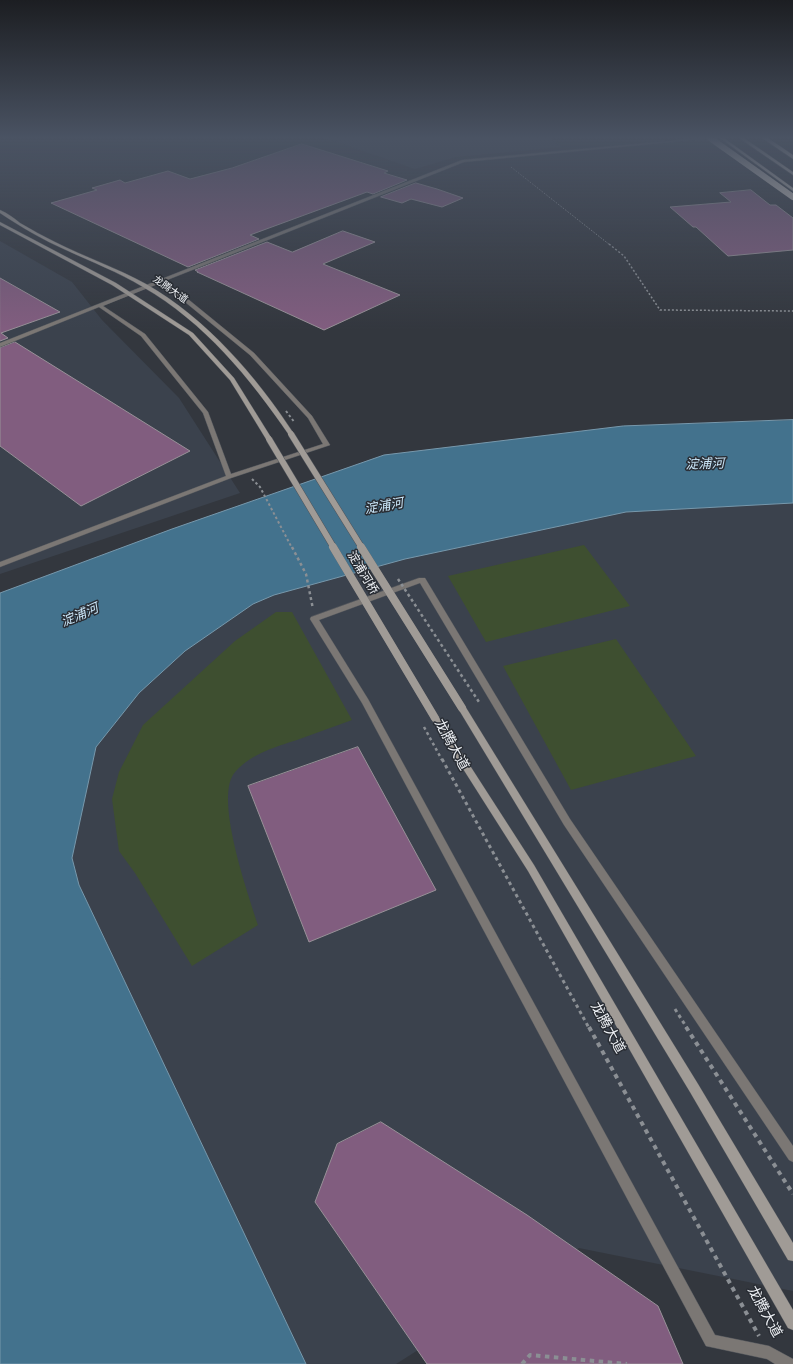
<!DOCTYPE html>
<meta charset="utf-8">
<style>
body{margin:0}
canvas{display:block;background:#33373e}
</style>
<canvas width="793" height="1364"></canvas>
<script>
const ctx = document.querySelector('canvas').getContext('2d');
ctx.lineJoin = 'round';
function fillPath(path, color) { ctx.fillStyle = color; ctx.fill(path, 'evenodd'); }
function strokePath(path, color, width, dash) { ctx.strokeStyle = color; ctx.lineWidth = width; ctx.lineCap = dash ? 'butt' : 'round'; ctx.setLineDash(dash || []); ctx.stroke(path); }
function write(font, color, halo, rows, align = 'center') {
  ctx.font = font + ' "Nunito Sans","Noto Sans SC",sans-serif'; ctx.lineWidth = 3; ctx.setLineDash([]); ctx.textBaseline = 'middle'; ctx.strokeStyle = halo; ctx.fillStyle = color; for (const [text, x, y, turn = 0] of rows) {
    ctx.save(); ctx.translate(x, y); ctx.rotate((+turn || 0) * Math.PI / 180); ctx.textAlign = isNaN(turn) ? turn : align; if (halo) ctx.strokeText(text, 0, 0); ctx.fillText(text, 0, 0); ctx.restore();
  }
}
fillPath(new Path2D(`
 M325,138H550L561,147L456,157L415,169Z
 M0,241L72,282L102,320L179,398L240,493L0,574Z
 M793,503V1291L579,1248L396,1364H306L79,885L72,858L96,747L139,693L185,651L253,604L274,595L405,559L626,512Z`), '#3b424d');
fillPath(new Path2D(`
 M584,545L630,606L486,642L448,576Z
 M276,612H292L352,720C334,727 315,733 297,740C275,747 253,753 236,771C212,794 249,896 258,925L192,966L135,873L119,851L112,799L119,772L143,725L235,641Z
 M616,639L696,756L571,790L503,666Z`), '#3e4f30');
const water = new Path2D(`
 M793,420V503L626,512L405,559L274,595L253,604L185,651L139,693L96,747L72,858L79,885L306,1364H0V593L172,529L384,455L623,426Z`);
fillPath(water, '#43728d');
strokePath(water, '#7798ac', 1);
const building = new Path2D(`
 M302,144L388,171L384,173L407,180L373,194L367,192L250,235L259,239L188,267L51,203L97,190L92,188L120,180L125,183L168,171L190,179L232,168Z
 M416,183L437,189L463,198L442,207L411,199L402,203L381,197Z
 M751,190L770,205H776L793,218V250L728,256L696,227H693L670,207L731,202L720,193Z
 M343,231L375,242L323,264L400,295L324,330L197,272H198L195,270L267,242L292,252Z
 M0,278L60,312L1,333L8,338L0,341Z
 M15,342L190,451L81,506L0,446V348Z
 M358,747L436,890L309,942L248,786Z
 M381,1122L527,1215L658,1306L683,1364H427L315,1202L337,1144Z`);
fillPath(building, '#815d7f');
strokePath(building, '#989198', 1);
const street = new Path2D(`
 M702,138H713L464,162L162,282L178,291L254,353L312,416L330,445L231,478L0,567V562L226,476L203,413L141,336L99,307L0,347V343L462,160ZM158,284L174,293L250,355L308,418L323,444L231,474L208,412L145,334L103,306Z
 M419,578H425L570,819L793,1146V1162L789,1160L564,825L420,583L319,620L368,699L715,1335L769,1346L793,1359V1364H775L767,1359L706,1346L362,703L310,619L311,617Z`);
const secondary = new Path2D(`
 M0,210C7,213 14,218 20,223C32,230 43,236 55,242C85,257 117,268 146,284C207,319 256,376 294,434L293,435H289C250,378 204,322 143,287C118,272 92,262 66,250C43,240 21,227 0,213Z
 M0,222L116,283L193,333L234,378L272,439L271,440H267L266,439L230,380L189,335L112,285L0,225Z
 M462,705L465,706L698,1084L793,1243V1261L788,1260L690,1092L459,710L458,708L459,706Z
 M435,715L438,716L534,865L793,1310V1330L788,1328L528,871L432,720L431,718L432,716Z`);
const primary = new Path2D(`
 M720,138H724L793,188V191Z
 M739,138H744L793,172V175Z`);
const highway = new Path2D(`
 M762,138H768L793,155V159Z`);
strokePath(street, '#51555b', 1);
strokePath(secondary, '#51555b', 1);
strokePath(primary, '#51555b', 1);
strokePath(highway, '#51555b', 1);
strokePath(new Path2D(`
 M511,167L610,245`), '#8b8f94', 1, [1.5, 1.5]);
strokePath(new Path2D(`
 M609,244L624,256L660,310L793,311`), '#8b8f94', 1.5, [2, 2]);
strokePath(new Path2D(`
 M252,479L260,487L292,548`), '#8b8f94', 2, [2.5, 2.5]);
strokePath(new Path2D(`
 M292,547L306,574L313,609
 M424,727L442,760`), '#8b8f94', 2.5, [3, 3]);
strokePath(new Path2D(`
 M442,759L589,1028
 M675,1009L687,1028`), '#8b8f94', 3, [3.5, 3.5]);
strokePath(new Path2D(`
 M589,1027L759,1336
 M686,1027L793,1194
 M522,1364L530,1355L627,1364`), '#8b8f94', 4, [4.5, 4.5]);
fillPath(street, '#7b7774');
fillPath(secondary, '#a09b96');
fillPath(primary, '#bdb7b1');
fillPath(highway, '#d8d0c8');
const secondaryBridgeFar1 = new Path2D(`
 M291,434L362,548
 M269,439L334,548`);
const secondaryBridge = new Path2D(`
 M333,547L435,718
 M361,547L462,708`);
const highwayBridge = new Path2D(`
 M710,138L793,197`);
strokePath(secondaryBridgeFar1, '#51555b', 7, []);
strokePath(secondaryBridge, '#51555b', 8, []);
strokePath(highwayBridge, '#51555b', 6, []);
strokePath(new Path2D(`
 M286,411L295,423`), '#8b8f94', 2, [2.5, 2.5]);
strokePath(new Path2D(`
 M398,579L479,702`), '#8b8f94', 2.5, [3, 3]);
strokePath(secondaryBridgeFar1, '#a09b96', 6);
strokePath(secondaryBridge, '#a09b96', 8);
strokePath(highwayBridge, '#d8d0c8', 6);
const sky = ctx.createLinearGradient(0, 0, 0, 329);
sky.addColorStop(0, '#1c1e22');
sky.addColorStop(0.42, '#4a5363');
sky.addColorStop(1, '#4a536300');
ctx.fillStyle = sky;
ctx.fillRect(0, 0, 793, 329);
write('10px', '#eff2f6', '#292d34', [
 ["龙腾大道",170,290,35]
]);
write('12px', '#eff2f6', '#292d34', [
 ["淀浦河桥",362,573,59]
]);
write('italic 13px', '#cbe7f9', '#292d34', [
 ["淀浦河",705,465,-2],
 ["淀浦河",384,507,-10],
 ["淀浦河",80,616,-23]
]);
write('14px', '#eff2f6', '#292d34', [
 ["龙腾大道",451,745,61],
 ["龙腾大道",607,1028,61],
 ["龙腾大道",764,1312,61]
]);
</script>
